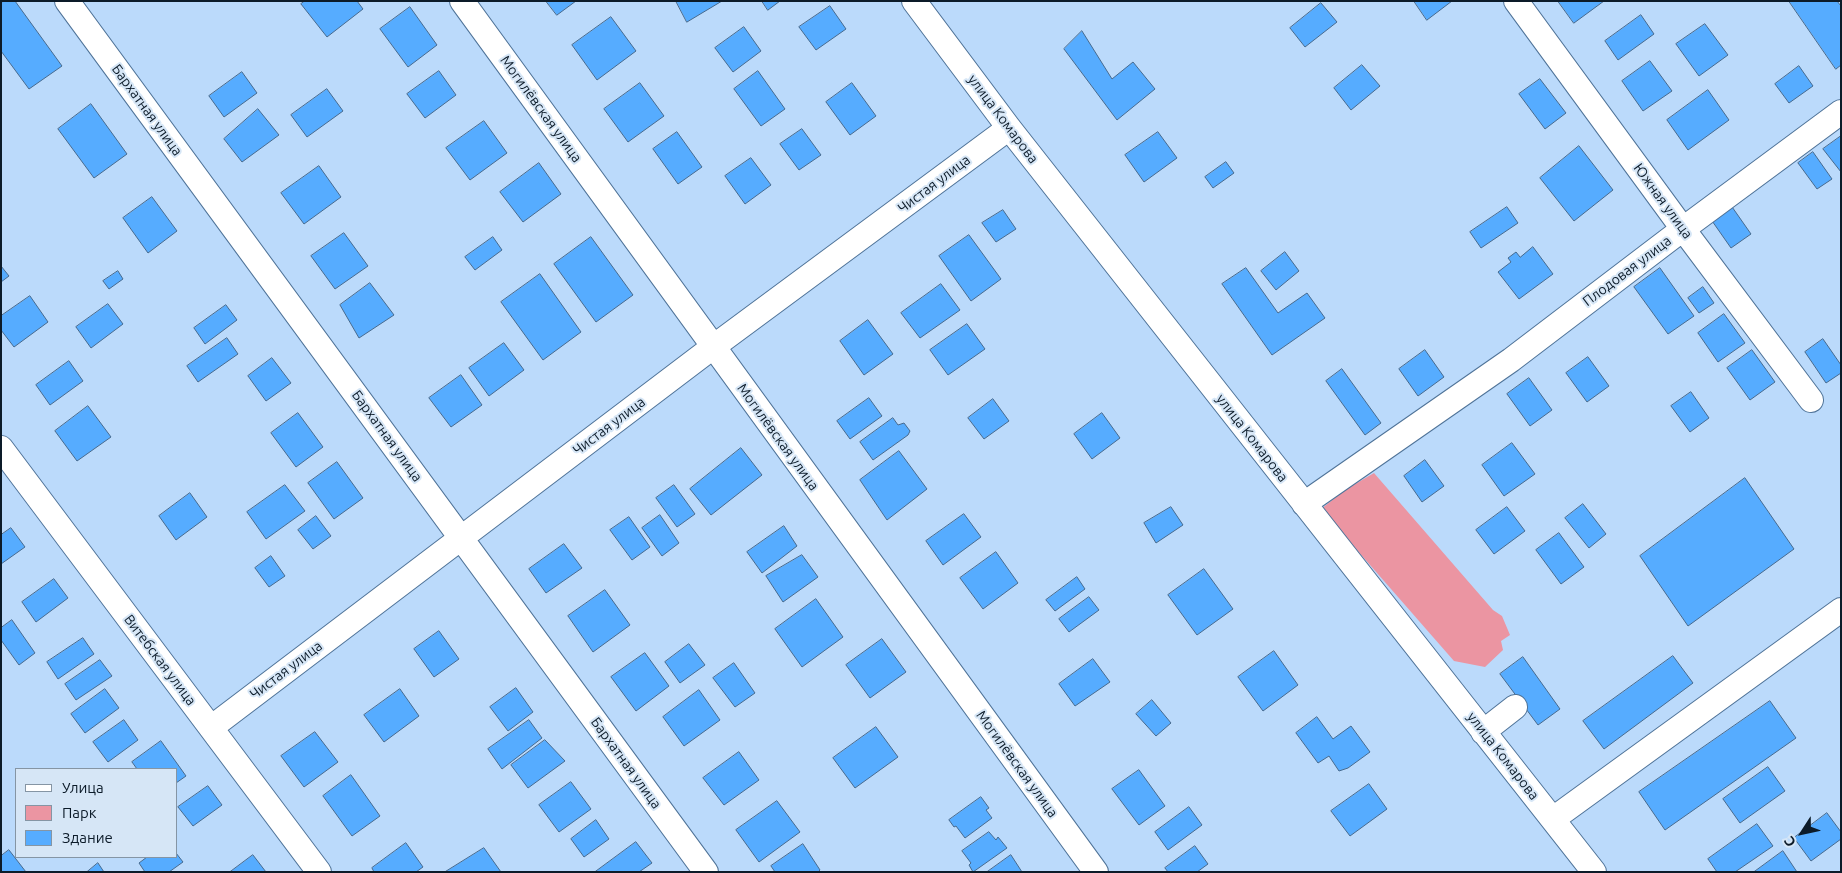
<!DOCTYPE html>
<meta charset="utf-8">
<style>
body{margin:0}
#map{position:relative;width:1842px;height:873px;overflow:hidden;background:#bbdafb;font-family:Ubuntu,sans-serif}
canvas{display:block}
.frame{position:absolute;inset:0;border:2px solid #0c1b29;pointer-events:none}
.legend{position:absolute;left:15px;top:768px;width:162px;height:90px;box-sizing:border-box;background:#d6e6f6;border:1px solid #8595a4;margin:0;padding:6px 9px;list-style:none;font-size:15px;color:#0c1b29}
.legend li{display:flex;align-items:center;gap:10px;height:25px}
.legend b{width:25px;border:1px solid #8595a4}
.north{position:absolute;left:1777px;top:808px;width:50px;height:50px;-webkit-text-stroke:4px #d6e6f6;paint-order:stroke;rotate:235deg;font-size:14px;font-weight:700;line-height:20px;text-align:center;color:#0c1b29}
.north::after{content:'';display:block;margin:auto;width:18px;height:22px;background:#0c1b29;clip-path:polygon(50% 0,100% 100%,50% 72%,0 100%)}
</style>
<div id="map">
<canvas width="1842" height="873"></canvas>
<div class="frame"></div>
<ul class="legend">
<li><b style="height:6px;background:#fff"></b>Улица</li>
<li><b style="height:14px;background:#eb95a2"></b>Парк</li>
<li><b style="height:14px;background:#56acff"></b>Здание</li>
</ul>
<div class="north">С</div>
</div>
<script>
const ctx = document.querySelector('canvas').getContext('2d');
ctx.lineJoin = 'round';
function fillPath(path, color) { ctx.fillStyle = color; ctx.fill(path, 'evenodd'); }
function strokePath(path, color, width, dash) { ctx.strokeStyle = color; ctx.lineWidth = width; ctx.lineCap = dash ? 'butt' : 'round'; ctx.setLineDash(dash || []); ctx.stroke(path); }
function write(font, color, halo, rows, align = 'center') {
  ctx.font = font + ' Ubuntu,sans-serif'; ctx.lineWidth = 4; ctx.setLineDash([]); ctx.textBaseline = 'middle'; ctx.strokeStyle = halo; ctx.fillStyle = color; for (const [text, x, y, turn = 0] of rows) {
    ctx.save(); ctx.translate(x, y); ctx.rotate((+turn || 0) * Math.PI / 180); ctx.textAlign = isNaN(turn) ? turn : align; if (halo) ctx.strokeText(text, 0, 0); ctx.fillText(text, 0, 0); ctx.restore();
  }
}
fillPath(new Path2D(`
 M1374,473L1493,610L1502,616L1510,635L1501,641L1503,650L1485,667L1454,661L1321,509L1345,490Z`), '#eb95a2');
const building = new Path2D(`
 M4,1H15L62,66L29,89L1,51V3Z
 M305,1H357L363,9L327,37L301,4Z
 M546,1H576L557,15Z
 M676,1H722L687,22Z
 M762,1H780L768,10Z
 M1414,1H1452L1427,20Z
 M1558,1H1604L1574,23Z
 M1789,1H1837L1841,6V65L1836,69Z
 M1321,3L1337,22L1305,47L1290,28Z
 M830,6L846,29L816,50L799,27Z
 M410,7L437,45L408,67L380,29Z
 M1641,15L1654,34L1618,60L1605,41Z
 M611,17L636,51L597,80L572,45Z
 M1705,24L1728,55L1699,76L1676,44Z
 M744,27L761,51L733,72L715,48Z
 M1082,31L1112,79L1133,62L1155,89L1117,120L1064,49Z
 M1650,61L1672,91L1643,111L1622,81Z
 M1362,65L1380,86L1351,110L1334,88Z
 M1799,66L1813,86L1789,103L1775,84Z
 M439,71L456,95L425,118L407,94Z
 M758,71L785,109L761,126L734,89Z
 M242,72L257,93L224,117L209,96Z
 M1540,79L1566,113L1545,129L1519,94Z
 M640,83L664,116L628,142L604,109Z
 M852,83L876,116L850,135L826,102Z
 M327,89L343,111L307,137L291,115Z
 M1708,90L1729,120L1688,150L1667,120Z
 M91,104L127,154L94,178L58,129Z
 M258,109L279,135L242,162L224,139Z
 M484,121L507,153L470,180L446,148Z
 M802,129L821,155L799,170L780,144Z
 M677,132L702,167L678,184L653,149Z
 M1158,132L1177,158L1144,182L1125,155Z
 M1841,136V172L1823,149Z
 M1579,146L1613,190L1574,221L1540,178Z
 M1813,152L1832,179L1817,189L1798,163Z
 M751,158L771,185L745,204L725,176Z
 M1226,162L1234,173L1213,188L1205,177Z
 M539,163L561,194L523,222L500,192Z
 M319,166L341,197L304,224L281,193Z
 M152,197L177,231L148,253L123,218Z
 M1730,204L1751,234L1731,248L1710,218Z
 M1507,207L1518,223L1481,248L1470,232Z
 M1003,210L1016,229L996,242L982,223Z
 M344,233L368,266L335,289L311,256Z
 M969,235L1001,279L971,301L939,256Z
 M493,237L502,250L475,270L465,257Z
 M591,237L633,295L596,322L554,264Z
 M1533,247L1553,274L1519,299L1498,272L1511,262L1508,258L1516,252L1520,257Z
 M1285,252L1299,271L1276,290L1261,271Z
 M1,266L9,276L1,282Z
 M1246,268L1278,313L1307,293L1325,318L1272,355L1222,284Z
 M1660,268L1694,316L1668,334L1634,287Z
 M118,271L123,279L109,289L103,281Z
 M540,274L581,332L543,360L501,302Z
 M370,283L394,315L359,338L340,305Z
 M941,284L960,310L920,338L901,313Z
 M1703,287L1714,303L1699,313L1688,298Z
 M30,296L48,322L14,347L1,330V316Z
 M108,304L123,324L91,348L76,327Z
 M226,305L237,320L205,344L194,328Z
 M1724,314L1745,343L1718,362L1698,333Z
 M868,320L893,354L864,375L840,341Z
 M967,324L985,349L948,375L930,350Z
 M227,338L238,354L198,382L187,366Z
 M1823,339L1841,365V373L1826,383L1805,352Z
 M504,343L524,370L489,396L469,368Z
 M1425,350L1444,377L1418,396L1399,369Z
 M1752,350L1775,382L1750,400L1727,368Z
 M1588,357L1609,386L1587,402L1566,373Z
 M272,358L291,383L266,401L248,376Z
 M69,361L83,381L50,405L36,385Z
 M1342,369L1381,423L1365,435L1326,381Z
 M461,375L482,405L451,427L429,398Z
 M1529,378L1552,410L1530,426L1507,394Z
 M1691,392L1709,418L1690,432L1671,406Z
 M869,398L882,416L850,439L837,421Z
 M993,399L1009,421L984,439L968,418Z
 M88,406L111,437L77,461L55,431Z
 M298,413L323,447L296,467L271,433Z
 M1102,413L1120,438L1092,459L1074,434Z
 M893,418L898,425L904,423L910,431L908,435L873,460L860,442Z
 M1512,443L1535,474L1504,496L1482,465Z
 M741,448L762,475L711,515L690,489Z
 M899,451L927,489L887,520L860,480Z
 M1425,460L1444,486L1422,502L1404,476Z
 M337,462L363,498L334,519L308,483Z
 M1745,478L1794,549L1688,626L1640,556Z
 M285,485L305,511L266,539L247,512Z
 M674,485L695,514L677,527L656,498Z
 M190,493L207,517L176,540L159,516Z
 M1583,504L1606,534L1589,548L1565,518Z
 M1171,507L1183,525L1156,543L1144,523Z
 M1507,507L1525,531L1494,554L1476,530Z
 M964,514L981,537L943,565L926,541Z
 M660,515L679,543L662,556L642,528Z
 M316,516L331,536L313,549L298,530Z
 M629,517L650,547L632,560L610,530Z
 M784,526L797,546L762,573L747,552Z
 M11,528L25,547L1,564V535Z
 M1559,533L1584,567L1561,584L1536,550Z
 M564,544L582,568L546,593L529,569Z
 M996,552L1018,583L983,609L960,578Z
 M802,555L818,577L783,602L766,576Z
 M271,556L285,576L269,587L255,568Z
 M1204,569L1233,609L1197,635L1168,595Z
 M1077,577L1085,589L1055,611L1046,600Z
 M54,579L68,598L36,622L22,602Z
 M605,590L630,625L593,652L568,616Z
 M1089,597L1099,610L1069,632L1059,619Z
 M816,599L843,637L802,667L775,629Z
 M12,620L35,653L19,665L1,640V628Z
 M439,631L459,659L434,677L414,649Z
 M83,638L94,654L58,679L47,662Z
 M882,639L906,672L870,698L846,665Z
 M689,644L705,665L680,683L665,662Z
 M1274,651L1298,685L1263,711L1238,677Z
 M645,653L669,686L636,711L611,677Z
 M1673,656L1693,683L1604,749L1583,721Z
 M1523,657L1560,709L1538,725L1500,674Z
 M1093,659L1110,682L1075,706L1059,684Z
 M100,660L112,676L76,700L65,684Z
 M734,663L755,693L735,707L713,678Z
 M516,688L533,712L508,731L490,707Z
 M105,689L119,708L85,733L71,714Z
 M400,689L419,716L384,742L364,715Z
 M699,690L720,720L684,746L663,717Z
 M1152,700L1171,723L1156,736L1136,714Z
 M1770,701L1796,738L1665,830L1639,792Z
 M1317,717L1333,739L1351,726L1370,752L1348,768L1339,771L1329,756L1318,763L1296,733Z
 M124,720L138,740L108,762L93,742Z
 M529,720L542,738L502,769L488,749Z
 M876,727L898,757L855,788L833,758Z
 M315,732L338,762L304,787L281,756Z
 M545,740L565,761L528,788L511,765Z
 M161,741L186,776L176,783V769H137L132,762Z
 M739,752L759,780L724,805L703,778Z
 M1768,767L1785,791L1740,823L1723,799Z
 M1139,770L1165,806L1139,825L1112,789Z
 M351,775L380,816L352,836L323,796Z
 M571,782L591,809L559,832L539,805Z
 M1369,784L1387,809L1350,836L1331,811Z
 M208,786L222,805L193,826L178,807Z
 M981,797L989,808L986,810L992,818L965,838L956,826L954,827L949,820Z
 M777,801L800,832L759,862L736,830Z
 M1189,807L1202,825L1168,850L1155,832Z
 M1827,813L1841,832V839L1811,861L1794,838Z
 M596,820L609,839L584,857L571,839Z
 M1757,824L1773,846L1735,872H1717L1708,859Z
 M989,832L996,840L998,837L1007,848L973,872L969,865L971,863L962,851Z
 M636,842L652,863L639,872H595Z
 M406,843L423,867L416,872H374L372,868Z
 M803,844L820,870L818,872H775L771,866Z
 M1195,846L1208,864L1197,872H1168L1165,868Z
 M484,848L501,872H445Z
 M9,850L26,872H1V856Z
 M1783,851L1797,872H1754Z
 M176,853L183,862L169,872H145L139,863L147,857H176Z
 M253,855L266,872H230Z
 M1011,855L1022,872H987Z
 M98,863L104,872H87Z`);
fillPath(building, '#56acff');
strokePath(building, '#476a8e', 1);
const minor = new Path2D(`
 M67,1L706,872
 M462,1L1096,872
 M914,1L1009,128L1594,872
 M1516,1L1683,229L1811,400
 M1,448L319,872
 M1304,504L1511,360L1683,229L1841,112
 M212,727L713,347L1009,128
 M1483,732L1515,707
 M1553,819L1841,610`);
strokePath(minor, '#4f7398', 26);
strokePath(minor, '#fff', 24);
write('14px', '#0c1b29', '#d6e6f6', [
 ["Могилёвская улица",541,109,54],
 ["Бархатная улица",147,110,54],
 ["улица Комарова",1003,119,53],
 ["Чистая улица",934,184,-37],
 ["Южная улица",1663,201,54],
 ["Плодовая улица",1627,271,-37],
 ["Чистая улица",609,426,-37],
 ["Бархатная улица",387,436,54],
 ["Могилёвская улица",778,437,54],
 ["улица Комарова",1252,438,52],
 ["Витебская улица",160,660,53],
 ["Чистая улица",286,670,-37],
 ["улица Комарова",1503,756,52],
 ["Бархатная улица",626,763,54],
 ["Могилёвская улица",1017,764,54]
]);
</script>
